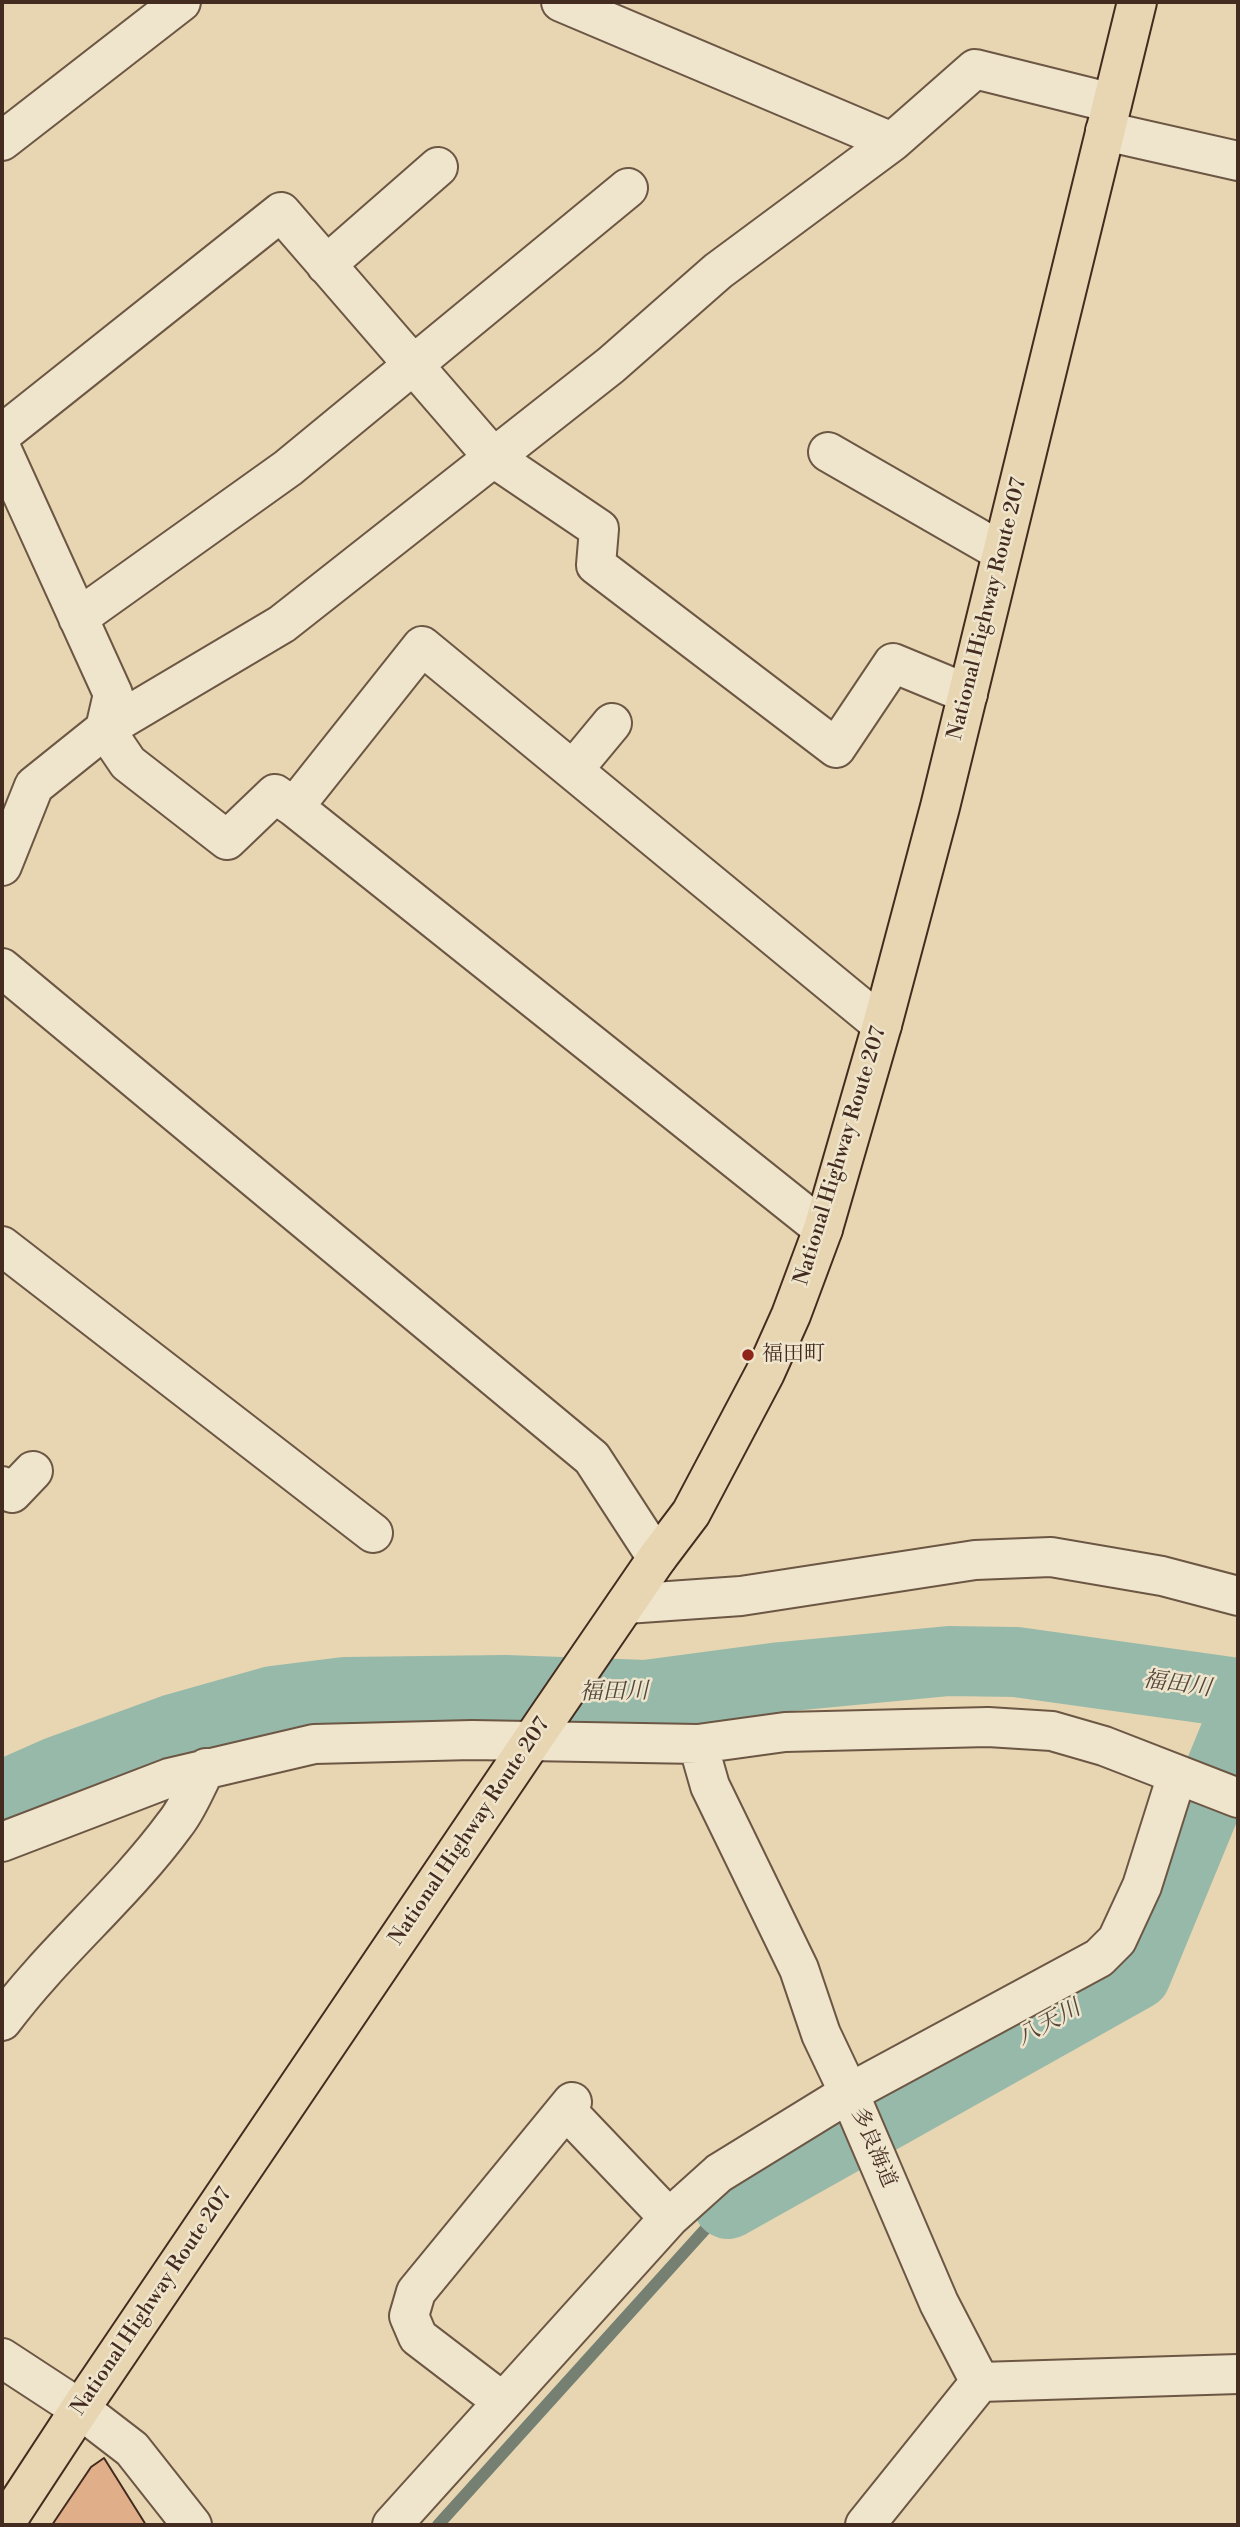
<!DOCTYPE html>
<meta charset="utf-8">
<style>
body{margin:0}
#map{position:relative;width:1240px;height:2527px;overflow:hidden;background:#e7d6b1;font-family:"Libre Bodoni",serif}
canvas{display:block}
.frame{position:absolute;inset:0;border:4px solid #432b20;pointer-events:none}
</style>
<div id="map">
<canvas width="1240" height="2527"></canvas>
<div class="frame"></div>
</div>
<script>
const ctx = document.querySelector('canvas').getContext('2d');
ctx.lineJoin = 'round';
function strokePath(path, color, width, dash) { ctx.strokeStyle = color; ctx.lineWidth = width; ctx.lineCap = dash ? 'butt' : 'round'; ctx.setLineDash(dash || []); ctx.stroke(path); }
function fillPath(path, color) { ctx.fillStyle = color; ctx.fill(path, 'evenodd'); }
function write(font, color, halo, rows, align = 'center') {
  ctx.font = font + ' "Libre Bodoni","Noto Serif JP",serif'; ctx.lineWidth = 5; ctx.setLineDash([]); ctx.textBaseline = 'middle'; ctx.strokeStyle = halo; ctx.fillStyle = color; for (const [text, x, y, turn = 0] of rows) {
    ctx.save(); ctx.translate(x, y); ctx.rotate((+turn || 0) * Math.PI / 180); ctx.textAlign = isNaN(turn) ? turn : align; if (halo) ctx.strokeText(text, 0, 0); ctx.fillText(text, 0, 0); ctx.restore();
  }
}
strokePath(new Path2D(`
 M438,2525L728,2204`), '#758073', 12);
strokePath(new Path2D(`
 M2,1796L56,1772L174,1729L273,1701L345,1692L505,1690L646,1695L781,1677L949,1661L1016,1662L1238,1693
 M728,2204L1136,1975L1238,1727`), '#97b9aa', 70);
const building = new Path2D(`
 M104,2458L146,2525H52L91,2467Z`);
fillPath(building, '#e0af8a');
strokePath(building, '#432b20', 2);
const minor = new Path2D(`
 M561,2L892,142L975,69L1112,103
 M1105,131L1238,161
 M2,141L181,2
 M326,265L438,167
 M2,434L281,212L494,458L599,529L596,565L836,748L893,663L968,694
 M2,450L113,694L105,729L128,763L227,840L275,794L294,807
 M828,452L1002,552
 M78,618L288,468L628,188
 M573,770L612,723
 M2,866L34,786L105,729L282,624L611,365L718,271L892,142
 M2,968L592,1458L657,1558
 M823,1229L294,807L422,646L882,1025
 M2,1246L373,1533
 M2,1486L12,1493L33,1471
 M626,1604L741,1596L975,1560L1051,1557L1162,1576L1238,1596
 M698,1744L710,1786L799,1969L821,2034L849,2093L939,2303L980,2382L865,2525
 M2,1842L169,1778L314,1744L472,1740L698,1744L785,1732L988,1727L1052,1731L1104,1746L1238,1798
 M2,2021C54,1951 123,1895 175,1824C188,1808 196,1786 206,1768
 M566,2110L669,2218
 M2,2358L80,2409L132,2449L192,2525
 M980,2382L1238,2374
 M503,2402L418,2337L409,2316L416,2292L572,2102
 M392,2525L669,2218L719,2173L849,2093L1099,1958L1117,1940L1142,1886L1177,1775`);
const highway = new Path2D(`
 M4,2525L80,2409L546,1720L657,1558L691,1513L765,1373L791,1315L823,1229L882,1025L940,807L1137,2`);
strokePath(minor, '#6c5644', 42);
strokePath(highway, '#432b20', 42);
strokePath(minor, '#efe4cc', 38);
strokePath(highway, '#e7d6b1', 38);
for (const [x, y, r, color] of [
 [748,1355,7,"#8f2418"]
]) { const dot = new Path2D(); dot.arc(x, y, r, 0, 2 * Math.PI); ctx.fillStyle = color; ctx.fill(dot); strokePath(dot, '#efe4cc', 2.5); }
write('21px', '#432b20', '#efe4cc', [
 ["National Highway Route 207",988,609,-76],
 ["National Highway Route 207",841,1156,-73],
 ["National Highway Route 207",470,1832,-56],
 ["多良海道",873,2148,67],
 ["National Highway Route 207",152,2302,-56]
]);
write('21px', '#432b20', '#efe4cc', [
 ["福田町",762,1355]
], 'left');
write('italic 23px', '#54473c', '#efe4cc', [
 ["福田川",1177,1685,8],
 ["福田川",614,1693,-1],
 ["八天川",1049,2024,-29]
]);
</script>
